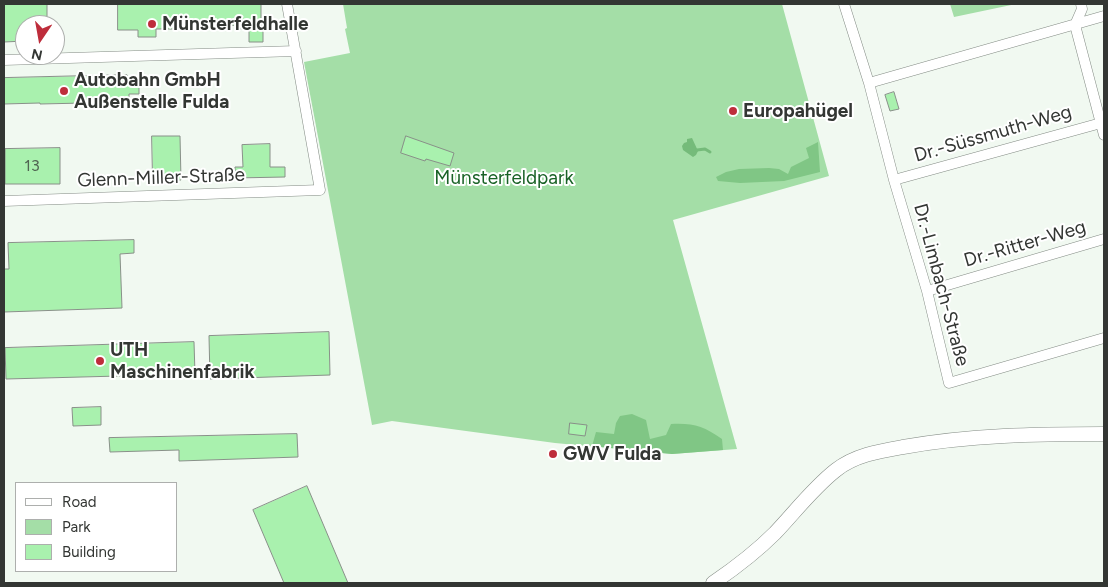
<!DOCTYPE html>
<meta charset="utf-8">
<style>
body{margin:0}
#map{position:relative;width:1108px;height:587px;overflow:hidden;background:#f1f9f1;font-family:Figtree,sans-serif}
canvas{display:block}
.frame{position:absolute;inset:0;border:5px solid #333633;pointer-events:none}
.legend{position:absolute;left:15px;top:482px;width:162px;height:90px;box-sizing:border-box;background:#fff;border:1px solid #adafad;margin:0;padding:6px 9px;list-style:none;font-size:15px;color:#333633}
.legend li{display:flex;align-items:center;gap:10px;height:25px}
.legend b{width:25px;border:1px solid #adafad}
.north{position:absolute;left:15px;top:15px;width:50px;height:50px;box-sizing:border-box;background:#fff;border:1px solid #adafad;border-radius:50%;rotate:192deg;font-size:14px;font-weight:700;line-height:20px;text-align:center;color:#333633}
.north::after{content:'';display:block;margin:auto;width:18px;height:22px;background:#be2d3b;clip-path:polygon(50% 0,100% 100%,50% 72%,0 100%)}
</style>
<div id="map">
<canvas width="1108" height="587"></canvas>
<div class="frame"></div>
<ul class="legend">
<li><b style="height:6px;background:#fff"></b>Road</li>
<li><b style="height:14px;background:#a4dea7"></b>Park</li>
<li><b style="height:14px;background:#a9f1ae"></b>Building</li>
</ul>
<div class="north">N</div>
</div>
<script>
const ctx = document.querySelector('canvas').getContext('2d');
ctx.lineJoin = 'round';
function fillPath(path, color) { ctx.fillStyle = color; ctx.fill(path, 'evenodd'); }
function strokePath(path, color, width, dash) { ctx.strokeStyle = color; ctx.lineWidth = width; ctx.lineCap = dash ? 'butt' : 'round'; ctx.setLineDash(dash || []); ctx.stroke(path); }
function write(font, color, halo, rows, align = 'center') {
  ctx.font = font + ' Figtree,sans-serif'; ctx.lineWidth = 4; ctx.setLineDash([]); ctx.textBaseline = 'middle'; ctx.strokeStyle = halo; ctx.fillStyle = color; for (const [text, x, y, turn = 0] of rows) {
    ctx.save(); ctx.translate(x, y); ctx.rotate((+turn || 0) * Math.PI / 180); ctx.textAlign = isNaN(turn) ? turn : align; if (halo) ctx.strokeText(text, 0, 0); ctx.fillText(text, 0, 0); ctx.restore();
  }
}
fillPath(new Path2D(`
 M343,4H782L829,176L673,220L737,449L672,454L555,443L392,421L372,425L304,62L350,53L345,29L347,28Z
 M950,4H1016L954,17Z`), '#a4dea7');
fillPath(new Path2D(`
 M818,142L820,172L784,181L740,183L718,181L716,177L726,172L739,169L769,168L779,169L788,174L791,167L809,158L806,148Z
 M632,414L646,420L650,439L666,435L671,424C694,423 703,426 722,439L723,450L672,454L592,446L596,432L614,434L616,423L620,416Z`), '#80c685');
fillPath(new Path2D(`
 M692,138L698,151L696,155L693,157L683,150L682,146L684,143L687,142V139Z`), '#75bb7a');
strokePath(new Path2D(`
 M697,150L705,149L710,152`), '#75bb7a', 3);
const building = new Path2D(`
 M4,4H47V25H25V41L4,42Z
 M118,4H261V31H263V42H249V29H240V25L185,27V29H156V37H138V30H118Z
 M127,75L129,80H139V94H129V102L40,104V103L4,104V78Z
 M894,92L899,109L890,111L885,95Z
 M152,136H180L181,180L153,181Z
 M406,136L454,153L450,166L426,159L425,161L401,153Z
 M270,144V167H285V177L235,178V167H243L242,145Z
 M60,148V184H5V149Z
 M134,240V253L120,254L122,308L4,312V269H9L8,243Z
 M329,332L330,375L210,379L209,336Z
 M194,342L195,374L6,379L5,348Z
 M101,407V425L73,426L72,408Z
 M570,423L587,425L585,436L569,434Z
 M297,434L298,457L179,461V450L110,452L109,438Z
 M307,486L348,583H284L253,510Z`);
fillPath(building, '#a9f1ae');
strokePath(building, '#899089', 1);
const street = new Path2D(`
 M844,4L869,83L894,180L927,291L949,383L1104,338
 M1075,25L1104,135
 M1075,25L1082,9L1081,4
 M4,60L296,51
 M869,83L1104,16
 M894,180L1101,123
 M4,201L320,190L287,4
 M927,291L1104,239`);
const secondary = new Path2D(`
 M713,583C735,568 756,552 775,533C795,512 813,488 836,470C855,455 880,451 903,447C970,435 1037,434 1104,434`);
strokePath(street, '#848c85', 11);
strokePath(secondary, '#848c85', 15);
strokePath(street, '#fff', 10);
strokePath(secondary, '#fff', 14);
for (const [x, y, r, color] of [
 [152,24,5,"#be2d3b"],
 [64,91,5,"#be2d3b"],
 [733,111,5,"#be2d3b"],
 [100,361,5,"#be2d3b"],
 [553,454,5,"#be2d3b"]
]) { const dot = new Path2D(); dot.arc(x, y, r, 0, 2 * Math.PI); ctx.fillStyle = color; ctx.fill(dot); strokePath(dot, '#fff', 2); }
write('16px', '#506552', null, [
 ["13",32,166]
]);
write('bold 19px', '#333633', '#fff', [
 ["Münsterfeldhalle",162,24],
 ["Autobahn GmbH",74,80],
 ["Außenstelle Fulda",74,102],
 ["Europahügel",743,111],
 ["UTH",110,350],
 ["Maschinenfabrik",110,372],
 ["GWV Fulda",563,454]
], 'left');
write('19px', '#333633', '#fff', [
 ["Dr.-Süssmuth-Weg",993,134,-16],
 ["Glenn-Miller-Straße",161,178,-2],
 ["Dr.-Ritter-Weg",1025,244,-16],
 ["Dr.-Limbach-Straße",941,285,75]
]);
write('19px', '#196226', '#fff', [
 ["Münsterfeldpark",504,178]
]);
</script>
